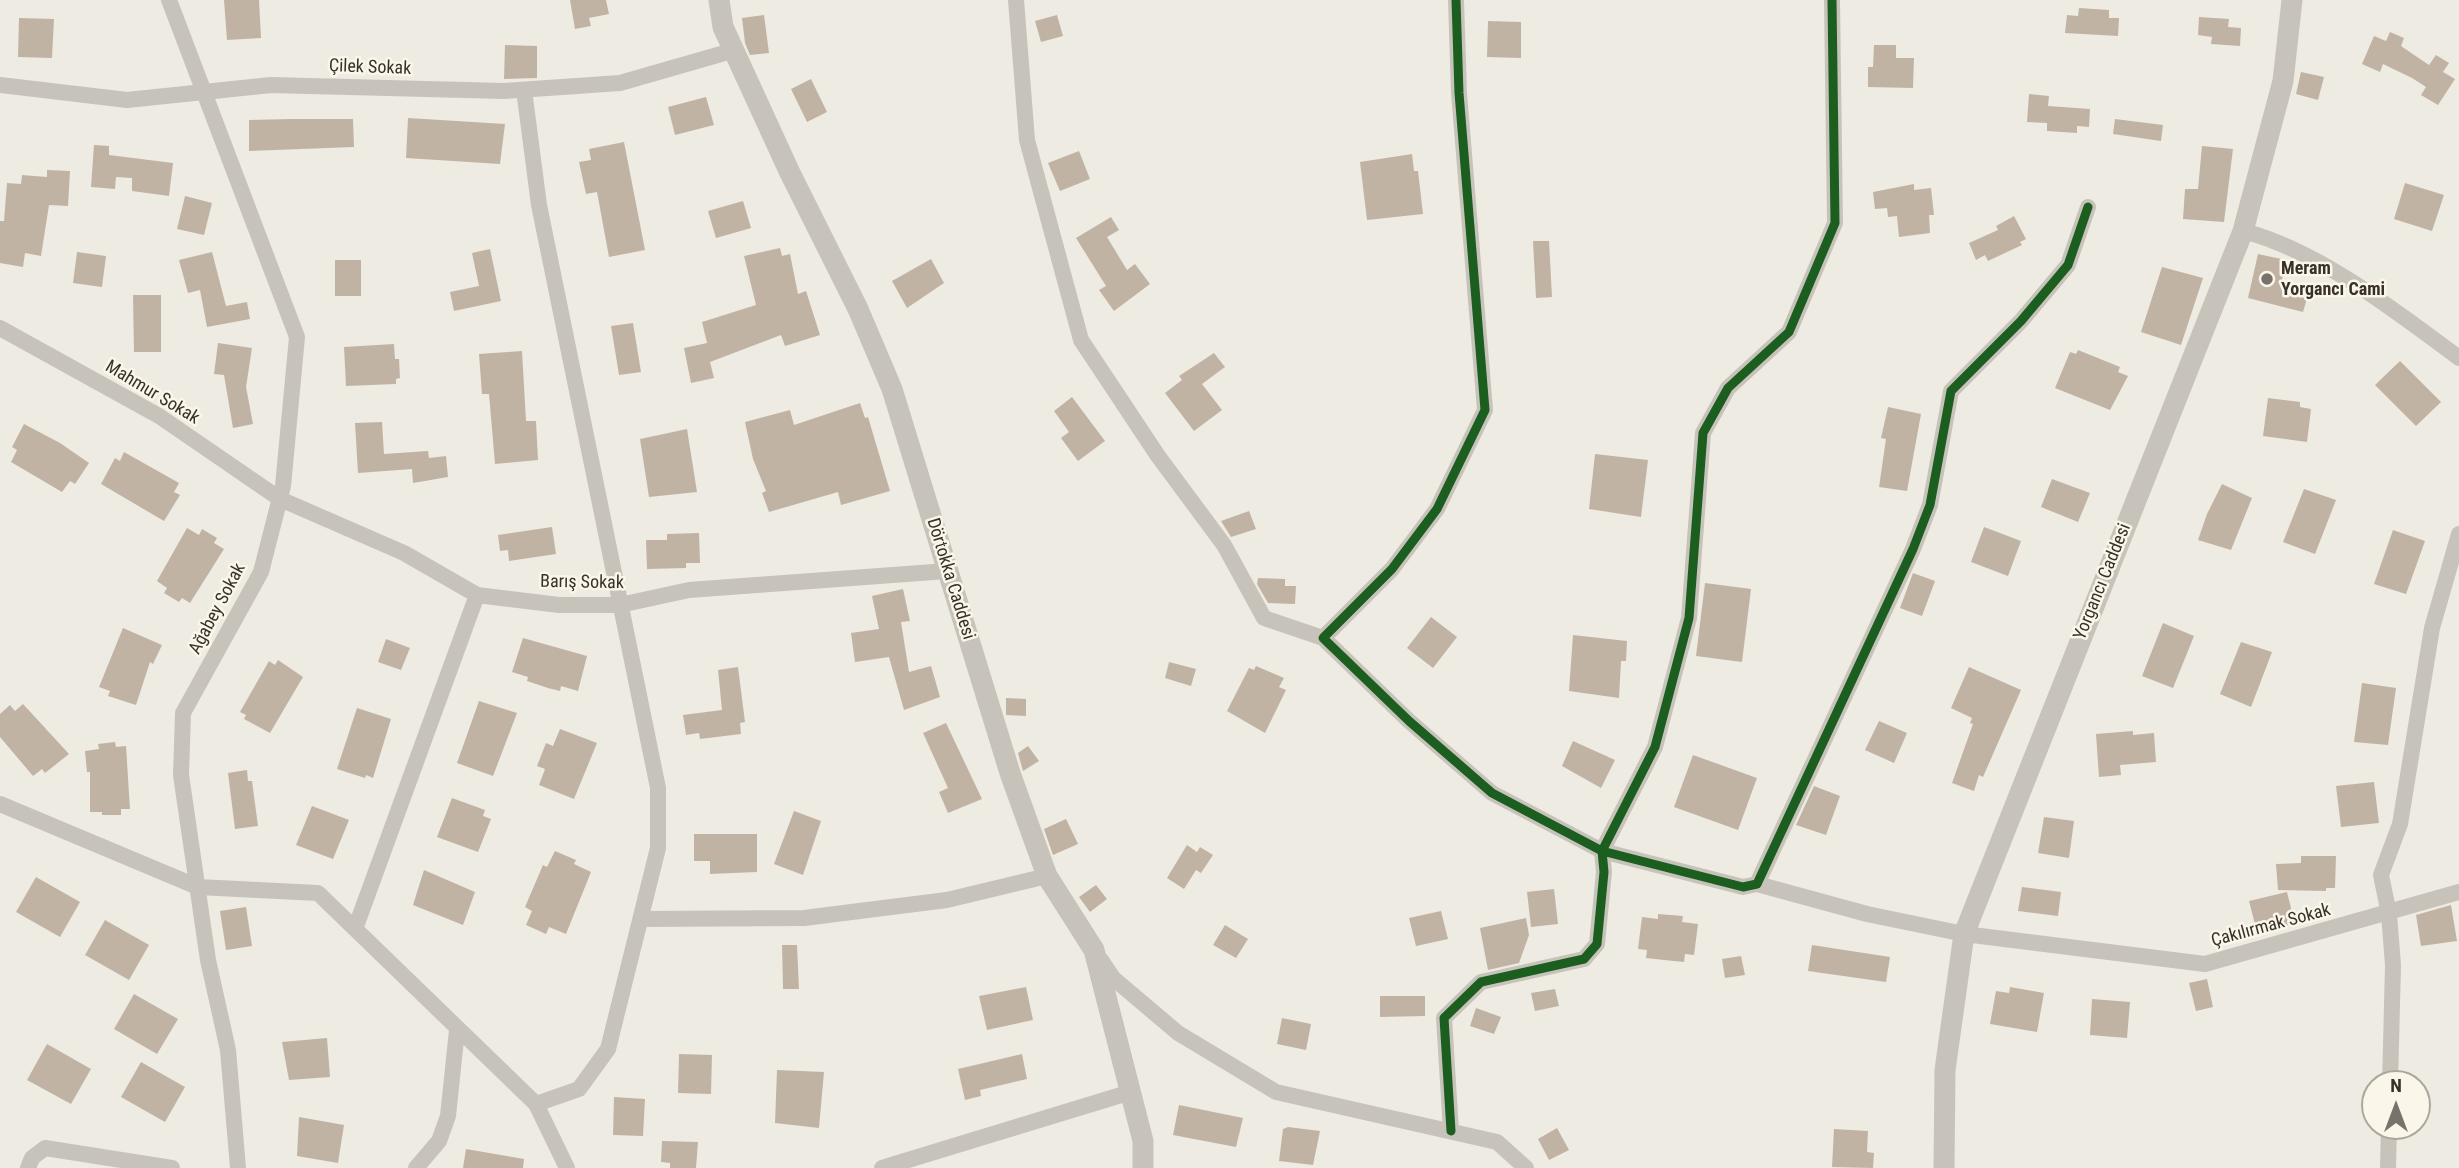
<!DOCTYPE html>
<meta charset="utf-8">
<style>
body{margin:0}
#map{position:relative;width:2459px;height:1168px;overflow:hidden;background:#eeebe2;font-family:"Roboto Condensed",sans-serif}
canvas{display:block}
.north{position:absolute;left:2361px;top:1070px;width:70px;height:70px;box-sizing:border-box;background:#faf6ea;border:2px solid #aca79d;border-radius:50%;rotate:0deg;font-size:19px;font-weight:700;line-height:28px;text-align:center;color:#383129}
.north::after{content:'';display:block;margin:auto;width:24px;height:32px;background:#78726a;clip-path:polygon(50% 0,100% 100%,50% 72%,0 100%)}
</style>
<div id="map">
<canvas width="2459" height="1168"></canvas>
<div class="north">N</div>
</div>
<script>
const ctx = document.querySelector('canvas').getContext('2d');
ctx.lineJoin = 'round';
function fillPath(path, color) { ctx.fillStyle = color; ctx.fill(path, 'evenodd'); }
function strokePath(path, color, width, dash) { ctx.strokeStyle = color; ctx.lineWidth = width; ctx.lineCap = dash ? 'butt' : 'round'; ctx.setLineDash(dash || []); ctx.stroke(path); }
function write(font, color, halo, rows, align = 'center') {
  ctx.font = font + ' "Roboto Condensed",sans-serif'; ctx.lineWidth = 5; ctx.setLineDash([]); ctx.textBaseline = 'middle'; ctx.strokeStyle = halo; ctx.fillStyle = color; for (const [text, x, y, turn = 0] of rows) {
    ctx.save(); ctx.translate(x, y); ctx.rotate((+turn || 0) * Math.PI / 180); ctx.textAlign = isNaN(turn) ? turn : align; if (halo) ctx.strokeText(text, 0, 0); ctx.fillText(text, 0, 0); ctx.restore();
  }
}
fillPath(new Path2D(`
 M224,0H259L261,38L227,40Z
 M570,0H606L609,14L589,18L591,26L575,29Z
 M2079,8L2109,10V18H2119L2118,36L2065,33L2067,15L2078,16Z
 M764,15L769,53L750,55L745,43L742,18Z
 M1057,15L1063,36L1041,42L1035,21Z
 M2199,17L2229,19L2228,27L2241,28L2240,46L2211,44L2212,37L2198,35Z
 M19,18L54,19L52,58L18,57Z
 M1488,21L1521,22V58L1487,57Z
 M2390,32L2404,38L2401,46L2429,65L2436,55L2449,63L2443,72L2455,79L2438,105L2421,95L2426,87L2412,78L2383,64L2380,72L2362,64L2374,36L2386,41Z
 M505,45L537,46V78L504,79Z
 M1874,45H1896V58H1914L1913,88L1868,87V67H1873Z
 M2301,72L2324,77L2318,100L2296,94Z
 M811,79L827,112L807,122L791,89Z
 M2029,94L2049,96L2048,106L2090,109L2089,127L2077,126V133L2047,131V123L2027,122Z
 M706,97L714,125L675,135L668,107Z
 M408,118L505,124L500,164L406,158Z
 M291,119H353L354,147L249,151V120Z
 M2115,119L2163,125L2161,141L2113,134Z
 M624,142L645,250L609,257L597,192L586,194L579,162L591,160L589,149Z
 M94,145L109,146V155L173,163L169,196L132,191V178L116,177L115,189L91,187Z
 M2202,146L2233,149L2224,222L2183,219L2185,189H2198Z
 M1079,151L1090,179L1060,191L1048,163Z
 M1412,154L1414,171H1418L1423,214L1367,220L1360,162Z
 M47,170L70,171L68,206L49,205L41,256L25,253L23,267L0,263V221H4L7,183L21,184L22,175L47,177Z
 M2405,183L2444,195L2432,231L2394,219Z
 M1914,184V190L1931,188L1934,215H1929L1930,233L1899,237L1897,216L1888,217L1887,208L1875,209L1873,192Z
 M185,196L212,203L204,235L177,229Z
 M743,201L751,228L716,238L708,211Z
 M2014,216L2026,239L2020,242L2022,245L1988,261L1985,255L1976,260L1969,243L1998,230L1996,226Z
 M1111,217L1119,230L1107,237L1127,270L1135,264L1150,284L1114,311L1099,290L1106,286L1076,238Z
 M1533,241H1549L1552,297L1536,298Z
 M780,248L782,256L790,254L798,294L806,291L820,335L785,346L781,335L710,362L714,378L691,383L684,348L707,343L702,322L756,305L744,256Z
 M490,249L501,301L454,311L450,292L479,286L472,253Z
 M77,252L106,256L102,287L73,283Z
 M212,252L226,306L247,302L250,319L207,327L200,290L188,293L179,260Z
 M2258,254L2286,260L2282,280L2310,288L2303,312L2248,298Z
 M931,259L944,283L907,308L892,281Z
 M335,260H361V296H335Z
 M2162,267L2203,278L2181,345L2141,332Z
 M133,295H161V352H134Z
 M633,323L641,372L619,375L611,326Z
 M218,343L252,348L246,387L253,424L233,428L224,375L214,374Z
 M394,344L395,359H399L400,378L396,379V384L346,386L344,347Z
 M2078,350L2120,367L2118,372L2128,376L2110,410L2055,388L2070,352L2076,354Z
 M522,351L526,421H536L538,460L495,464L489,394H482L479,354Z
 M1214,353L1225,367L1202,384L1222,410L1194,431L1165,393L1182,380L1179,376Z
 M2400,361L2441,402L2416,426L2375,385Z
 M1072,397L1105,441L1078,461L1061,438L1069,432L1054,411Z
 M2268,398L2300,402V407L2311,409L2307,442L2263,436Z
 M860,403L865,418L868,417L890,491L841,505L838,492L769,512L762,493L766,491L753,459L745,422L790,410L794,425Z
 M1888,407L1921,414L1907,491L1879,487L1886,439L1881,438Z
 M382,422L384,454L428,451L429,458L446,456L448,477L413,483L412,469L358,473L355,423Z
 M24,424L60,443L89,463L75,484L70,481L62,492L11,462L17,450L12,447Z
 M687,429L697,492L649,497L640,439Z
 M124,452L179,483L174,492L180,495L164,521L101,484L115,458L120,461Z
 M1595,454L1648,460L1641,517L1589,509Z
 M2052,479L2090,493L2078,522L2041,507Z
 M2222,484L2252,498L2231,550L2198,540L2207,514Z
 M2304,489L2336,500L2315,554L2283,542Z
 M1249,511L1256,529L1231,537L1221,521Z
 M552,527L556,554L509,561L508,550L500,551L498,535Z
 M1984,527L2021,541L2008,576L1971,562Z
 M187,528L199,535L202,529L217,538L214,543L224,549L190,603L182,598L179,602L164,593L167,588L157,581Z
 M2393,530L2425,541L2406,594L2374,584Z
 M699,533L700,563H686V568L647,569L646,540H667V534Z
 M1913,573L1935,581L1922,616L1900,608Z
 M1258,578L1285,579V586H1296L1295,604L1268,603L1257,584Z
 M1705,583L1751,589L1742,662L1696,656Z
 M903,589L910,621L901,622L909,672L931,666L940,697L904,710L889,657L855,662L851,633L879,629L872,596Z
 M1431,617L1457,637L1433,668L1407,648Z
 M2163,623L2194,636L2173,688L2142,676Z
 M123,628L162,645L153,664L150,662L136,705L108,696L110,691L99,687Z
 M1573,635L1627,641L1626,661H1621L1619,698L1569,691Z
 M523,638L587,656L578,691L561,686L560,691L548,688L527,681L528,677L512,672Z
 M386,639L410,648L401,670L378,662Z
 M2241,642L2272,652L2251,707L2220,694Z
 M278,660L303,677L270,733L244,719L246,715L240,712L269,661L275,665Z
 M1169,662L1196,669L1191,686L1165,678Z
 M1256,666L1284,678L1279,687L1286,690L1265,733L1227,711L1249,668L1254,670Z
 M738,667L745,722L740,723L741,734L700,739L699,733L686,735L683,715L722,710L718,670Z
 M1969,667L2021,690L1983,777L1979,775L1974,791L1952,783L1973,724L1970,723L1972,718L1951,708Z
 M2362,683L2396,688L2388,745L2354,742Z
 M1006,698L1026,699V716L1006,715Z
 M479,701L517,713L493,776L457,763Z
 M23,704L69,754L45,773L42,769L33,776L0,737V714L10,705L15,711Z
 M357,708L391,719L373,778L366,775L365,778L337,769Z
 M1879,721L1907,733L1894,763L1865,750Z
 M946,723L982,799L948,813L939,792L948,788L923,733Z
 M560,729L597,743L574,799L539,785L545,769L537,766L546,743L553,746Z
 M2133,731V735L2154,733L2156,762L2120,765L2121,775L2099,777L2096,734Z
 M1573,741L1615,760L1601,788L1562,766Z
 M115,742L116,747L126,746L130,809H121V815H102V812H90V772H87L85,751L99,749L98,744Z
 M1028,746L1039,761L1023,771L1018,753Z
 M1693,755L1757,778L1738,830L1674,807Z
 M247,770L248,781H252L258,826L235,829L228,773Z
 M2374,782L2379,823L2341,827L2336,786Z
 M1814,786L1840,796L1826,835L1796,825Z
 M452,798L485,810L483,816L491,819L478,852L437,837Z
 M312,806L349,820L333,859L296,845Z
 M794,811L821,821L803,875L774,864Z
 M2044,817L2074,821L2069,858L2038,853Z
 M1066,819L1078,844L1053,855L1044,829Z
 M694,834H757V872L710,874V861H694Z
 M1187,845L1197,852L1200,847L1213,855L1201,873L1196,870L1184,889L1167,878Z
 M555,851L576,860L574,864L591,872L566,934L549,927L546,934L526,925L532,911L525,907L543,865L547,867Z
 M2301,856H2336L2335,888H2326V891L2278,890L2276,864L2301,863Z
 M424,870L475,892L463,925L413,905Z
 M36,877L80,902L60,937L16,912Z
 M1096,885L1107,899L1090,912L1079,897Z
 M2022,887L2061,892L2058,916L2018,911Z
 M1554,889L1558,924L1531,927L1527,892Z
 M2287,892L2295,924L2257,932L2249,901Z
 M2451,905L2457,941L2421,946L2416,915Z
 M246,907L252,946L226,950L220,911Z
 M1441,911L1448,939L1416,946L1409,918Z
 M1658,914L1683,916L1682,922L1698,924L1694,955L1685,954L1684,962L1664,960L1646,958L1647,950L1638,949L1642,917L1658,919Z
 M1526,918L1529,935L1519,963L1488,970L1480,928Z
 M105,920L149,945L129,980L85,955Z
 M1225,925L1248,939L1236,958L1213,945Z
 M782,945H797L799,989H783Z
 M1812,945L1890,957L1886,982L1808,971Z
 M1741,956L1745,975L1725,978L1722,959Z
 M2207,979L2213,1007L2196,1011L2189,983Z
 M1026,987L1033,1020L987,1030L979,996Z
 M2010,987L2044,993L2037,1032L1990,1024L1996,991L2009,993Z
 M1555,989L1559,1006L1535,1011L1531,993Z
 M134,994L178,1019L157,1054L114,1029Z
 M1380,996H1425V1016L1380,1017Z
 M2092,999L2130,1002L2127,1038L2090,1035Z
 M1476,1008L1501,1017L1494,1034L1470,1026Z
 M1282,1018L1311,1024L1306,1050L1277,1044Z
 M327,1038L330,1077L289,1080L282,1042Z
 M47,1044L91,1069L71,1104L27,1080Z
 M679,1054L712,1055L711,1094L678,1093Z
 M1022,1054L1027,1079L980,1090L981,1096L965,1100L958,1069Z
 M141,1062L185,1087L165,1122L121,1097Z
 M777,1070L824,1072L819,1128L775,1123Z
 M614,1097L645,1099L643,1136L613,1135Z
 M1179,1105L1243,1118L1236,1147L1173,1135Z
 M299,1117L344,1125L338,1163L297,1156Z
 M1288,1127L1320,1131L1313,1165L1279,1161L1283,1129Z
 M1557,1128L1569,1150L1549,1160L1538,1139Z
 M1834,1129L1868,1131L1867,1152L1874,1153L1873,1168L1832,1167Z
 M662,1141L698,1142L696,1168H670V1163L661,1162Z
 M466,1149L524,1159L523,1168H463Z`), '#c1b3a4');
strokePath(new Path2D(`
 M169,0L297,337L283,486L261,572L183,713L181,775L208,960L228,1050L238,1168
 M1016,0L1027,140L1081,340L1158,456L1224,545L1264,618L1323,638
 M1832,0L1835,223L1789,332L1728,388L1703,433L1689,618L1655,747L1602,851L1743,887L1757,884L1913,549L1930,505L1951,391L2021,321L2068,265L2088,207
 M0,85L127,100L271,85L504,91L620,83L735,50
 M524,90L539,205L658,788V848L608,1049L579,1089L536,1104
 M2243,231C2318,250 2397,312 2459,358
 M0,328L159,416L280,499L404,553L477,595L559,605H620L689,590L947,571
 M0,804L198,887L318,893L536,1104L567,1168
 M1757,884L1867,914L1964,934L2205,964L2459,892
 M641,919L804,918L947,900L1047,876
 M355,929L477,595
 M1101,960L1113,978L1178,1033L1276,1092L1497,1142L1526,1168
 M2390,1084L2393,965L2389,914L2381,875L2400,824L2432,628L2459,534
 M1451,1131L1444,1018L1481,982L1584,959L1597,944L1604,872L1602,851L1492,793L1409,721L1323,638L1392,569L1437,509L1485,410L1459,93L1456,0
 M28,1168L32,1158L45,1148L172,1168
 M416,1168L439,1141L448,1116L457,1030
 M882,1168L1131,1092
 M2388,1168L2389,1126`), '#c7c3bb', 16);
strokePath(new Path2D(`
 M719,0L723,27L790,173L858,309L892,389L1010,773L1047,876L1094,950L1143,1141V1168
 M1944,1168L1945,1070L1964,934L2243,231L2283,81L2292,0`), '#c7c3bb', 21);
strokePath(new Path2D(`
 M1832,0L1835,223L1789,332L1728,388L1703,433L1689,618L1655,747L1602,851L1743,887L1757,884L1913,549L1930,505L1951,391L2021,321L2068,265L2088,207
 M1451,1131L1444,1018L1481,982L1584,959L1597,944L1604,872L1602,851L1492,793L1409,721L1323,638L1392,569L1437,509L1485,410L1459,93L1456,0`), '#1b5e20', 9);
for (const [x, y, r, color] of [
 [2267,279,7,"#78726a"]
]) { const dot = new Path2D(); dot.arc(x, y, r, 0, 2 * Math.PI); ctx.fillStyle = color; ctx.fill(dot); strokePath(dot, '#faf6ea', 2.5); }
write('18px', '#383129', '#faf6ea', [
 ["Çilek Sokak",370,68,2],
 ["Mahmur Sokak",152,393,31],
 ["Dörtokka Caddesi",950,579,73],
 ["Yorgancı Caddesi",2103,582,-68],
 ["Barış Sokak",582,583,1],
 ["Ağabey Sokak",218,609,-62],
 ["Çakılırmak Sokak",2271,926,-15]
]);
write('bold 18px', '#383129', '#faf6ea', [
 ["Meram",2281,269],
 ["Yorgancı Cami",2281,290]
], 'left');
</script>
